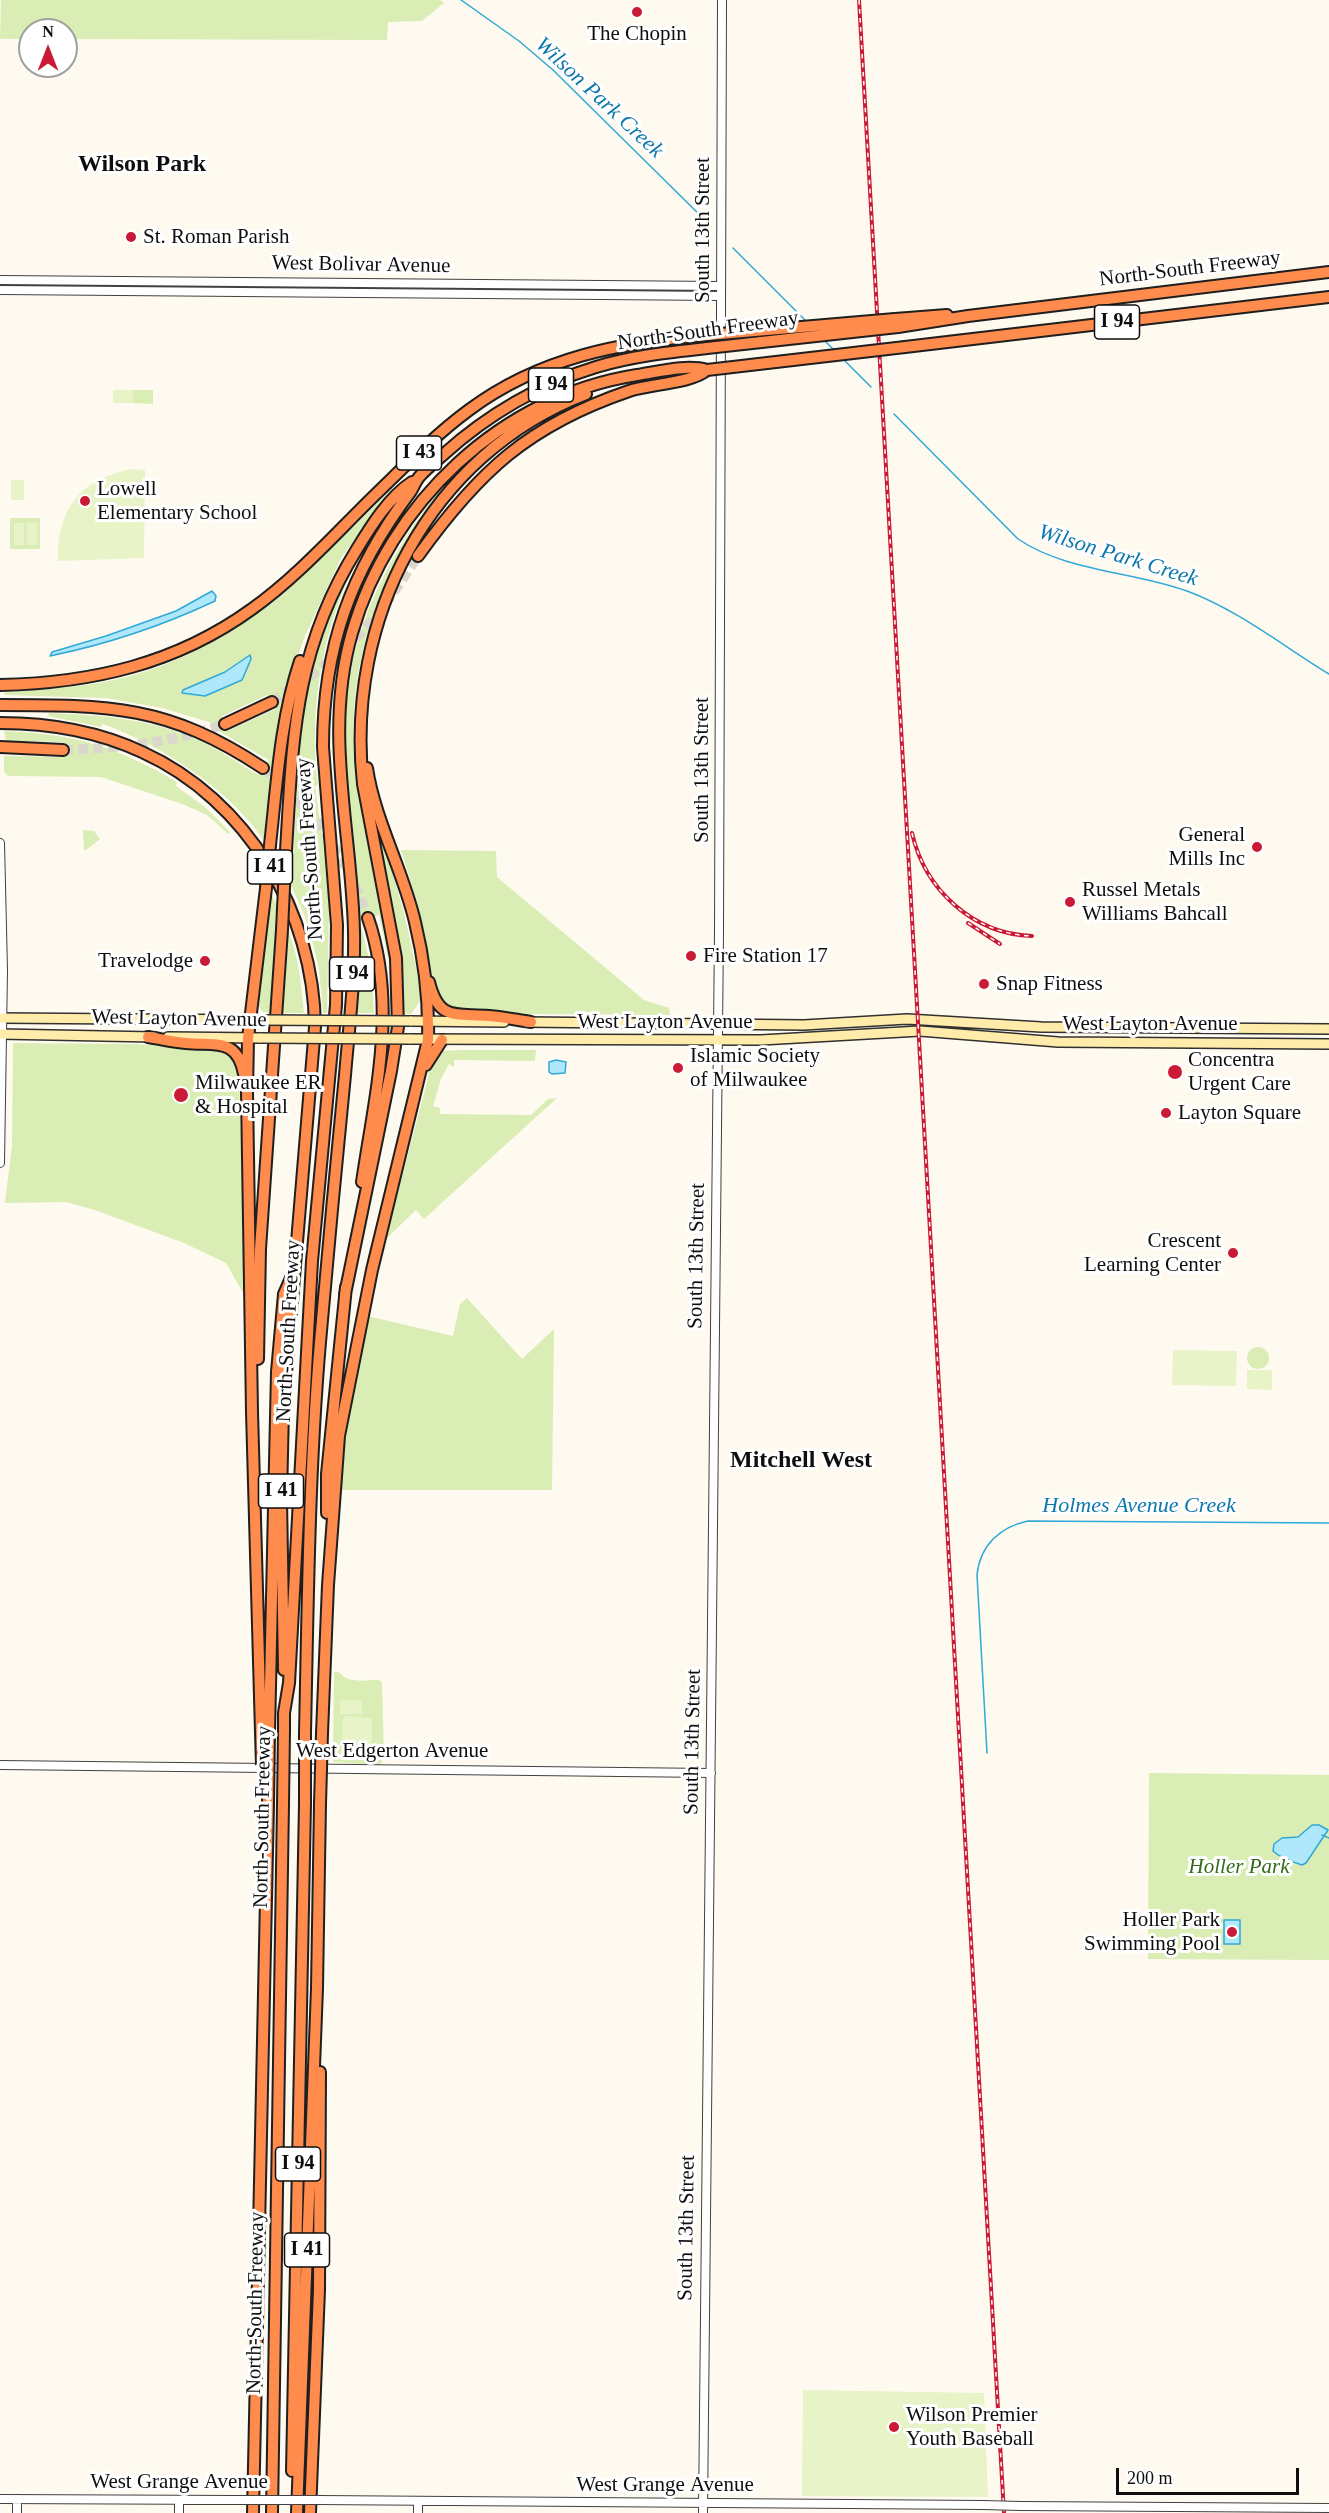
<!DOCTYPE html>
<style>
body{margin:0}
#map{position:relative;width:1329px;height:2513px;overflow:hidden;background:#fffaef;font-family:"Times New Roman",serif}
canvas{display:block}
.north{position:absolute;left:18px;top:18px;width:60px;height:60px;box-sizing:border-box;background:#fff;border:2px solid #9f9f9f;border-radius:50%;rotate:0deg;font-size:16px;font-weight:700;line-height:24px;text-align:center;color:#0e0e0e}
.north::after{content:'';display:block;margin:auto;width:21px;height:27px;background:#ca1a36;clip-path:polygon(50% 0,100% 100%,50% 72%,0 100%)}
.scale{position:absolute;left:1116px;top:2468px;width:183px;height:27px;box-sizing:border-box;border:3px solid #0e0e0e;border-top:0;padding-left:8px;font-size:18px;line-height:21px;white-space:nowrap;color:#0e0e0e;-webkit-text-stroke:4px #fff;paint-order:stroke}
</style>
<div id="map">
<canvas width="1329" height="2513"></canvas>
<div class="north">N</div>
<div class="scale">200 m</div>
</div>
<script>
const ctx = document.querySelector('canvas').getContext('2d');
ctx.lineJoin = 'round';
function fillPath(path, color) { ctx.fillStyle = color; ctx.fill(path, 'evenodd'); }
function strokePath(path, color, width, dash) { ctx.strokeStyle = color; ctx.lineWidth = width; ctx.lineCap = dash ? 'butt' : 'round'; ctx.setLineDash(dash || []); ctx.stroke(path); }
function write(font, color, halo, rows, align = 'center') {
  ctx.font = font + ' "Times New Roman",serif'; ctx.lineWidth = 6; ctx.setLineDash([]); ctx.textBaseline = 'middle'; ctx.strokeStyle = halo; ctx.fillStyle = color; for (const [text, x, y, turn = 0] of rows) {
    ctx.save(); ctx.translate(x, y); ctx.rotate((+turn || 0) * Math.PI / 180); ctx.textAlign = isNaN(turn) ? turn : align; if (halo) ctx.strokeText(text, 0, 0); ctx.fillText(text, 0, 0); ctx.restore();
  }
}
fillPath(new Path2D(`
 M1,0H440L444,3L422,21L388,22L387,40L66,39V30H30V39H0Z
 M133,390H153V404L133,403Z
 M391,490L341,558L305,636L294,666L267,846C235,792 161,745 103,724L101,727L48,716L49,713C103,715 153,719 202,742C222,751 239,764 258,775L269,760L215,729L212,723L162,708L106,698L4,695L5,691C42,689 80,688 118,679C233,653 310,569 391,490ZM267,695L275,709L228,731L222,716Z
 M438,492L440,493C377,573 342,676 357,778C366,843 384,906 393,971V995L390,967L379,915L360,921L371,967L374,1013H357C360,960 359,908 354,855C349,800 340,742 348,687C359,613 392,551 438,492Z
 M10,518H40V549H10Z
 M357,557L358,558C323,626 308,709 318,785L315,786L323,842L329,908L327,1013H323L319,969L312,941L305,917L291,885L302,711L320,635L341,585Z
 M4,731C75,734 115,746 177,782L176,786L205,807L230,832L228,834L207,815L185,805L101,777L8,776L4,772V756L62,757L63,742L6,741Z
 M371,799L404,913L421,990L420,1001L411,1014H403L401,961Z
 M83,830L94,831L100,839L86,850H84Z
 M401,850L496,851L497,877L644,1000L669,1008L670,1015L529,1014L488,1010H448L436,993L417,902Z
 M271,892L277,906L270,1013L263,1012L258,1005Z
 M288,930C299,957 301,984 304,1013H281Z
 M13,1043L135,1044L224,1050L232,1054L239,1074L244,1242L243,1293L226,1263L184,1243L95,1210L66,1202L5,1203L12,1145Z
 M462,1050H536L535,1061L454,1060V1067L449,1064L441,1079L433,1106L440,1108V1114L531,1115L548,1099L557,1098L424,1219L416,1210L386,1239L429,1074L427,1071L439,1051Z
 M467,1298L522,1359L554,1329L552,1490H340L341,1465L367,1316L453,1336L460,1304Z
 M1247 1358a11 11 0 1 1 22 0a11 11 0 1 1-22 0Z
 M334,1672H339C348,1684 365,1680 379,1680L382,1682L384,1756L380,1765L333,1762Z
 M1149,1773L1329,1775V1960L1148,1959Z`), '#d9edb5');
fillPath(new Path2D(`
 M113,390H133V403H113Z
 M132,469L145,470L144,558L58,561C57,509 80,479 132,469Z
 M11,480H24V500H11Z
 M14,523H24V545H14Z
 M27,523H37V545H27Z
 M1173,1350L1237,1351L1236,1386L1172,1385Z
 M1247,1370H1272V1390L1247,1389Z
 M340,1700H362V1714H340Z
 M345,1716L372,1718V1748L369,1750L342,1748L343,1718Z
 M803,2390L984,2393L988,2497L802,2496Z`), '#e9f3c8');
const water = new Path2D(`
 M212,591L216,596L215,601C162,626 108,644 50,656L52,652L106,636L176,611Z
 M250,655L251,659L242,680L205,696L182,693L183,690L225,672Z
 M556,1060L566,1062L565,1073L552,1074L549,1072V1062Z
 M1312,1825H1319L1328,1830L1306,1863L1302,1865C1292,1862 1280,1858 1273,1851L1274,1844L1282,1838L1298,1837Z
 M1224,1920H1240V1944H1224Z`);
fillPath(water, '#afe7fb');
strokePath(water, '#30a8d8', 1.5);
strokePath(new Path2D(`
 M461,0L519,41L553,70L711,226
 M733,248L807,322
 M825,341L834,350
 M844,360L871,387
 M894,414L1018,539C1067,572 1132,571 1187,591C1238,610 1283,646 1329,674
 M987,1753L977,1575C980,1545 1000,1527 1028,1521L1329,1523
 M1322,1835L1329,1838`), '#30a8d8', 1.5);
strokePath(new Path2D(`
 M272,702C305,680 336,659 363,630C385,608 401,581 418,556
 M63,750C119,748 172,743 225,724
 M263,768C316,810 345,856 368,918`), '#dbd7cd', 10, [10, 5]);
const tertiary = new Path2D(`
 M0,280L721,286
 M0,290L721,296
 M0,843L3,970L0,1163
 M0,1765L711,1773
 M0,2499L234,2500
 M318,2500L983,2505
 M1021,2506L1329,2508
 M17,2513V2499
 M179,2513V2500
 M418,2513V2501
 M703,2513L719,932L722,0`);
const secondary = new Path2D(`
 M0,1018L263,1020
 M410,1021L504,1022
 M526,1022L804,1025L907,1019L1041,1027L1329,1029
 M0,1034L154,1037
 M168,1037L261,1038
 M409,1039L761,1040L920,1031L1058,1042L1329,1044`);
const motorway = new Path2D(`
 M895,319L947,315
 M898,327L968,316L1329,272
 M905,347L1329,297
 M418,556C479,471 529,425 629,391C651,384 692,383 707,370
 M0,685C92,683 176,664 252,609C297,577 335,534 375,495C405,466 435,435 469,410C540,357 622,342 708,335
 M0,705C110,705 168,705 263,768
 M0,723C50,723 97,731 142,752C248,800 314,913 315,1027L283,1409L281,1499L284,1670
 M225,724L272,702
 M0,747L63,750
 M270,845C277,783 280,721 300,661
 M285,866C293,746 291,655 357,549C371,526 389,497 412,482
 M429,982C439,1022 456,1013 489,1016C503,1017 517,1020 531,1022
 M148,1037C161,1039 173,1042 186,1043C215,1046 237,1037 244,1074
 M426,1065L442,1040
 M362,1182C375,1094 398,1006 368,918
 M345,1294L391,1071L398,1027L396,958L363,784C345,620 428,455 586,394
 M258,1359L260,1249L282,930
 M327,1513V1474L346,1287
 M284,1731V1713L289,1683L312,1261L336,1005L337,925L323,747C323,647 351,571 411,491C414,486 416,480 420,476C427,468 436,461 444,454C487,415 540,384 596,367C632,356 670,352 707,348
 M261,1732L252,1412L247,1093L248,1038L266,888
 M269,1732L277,1372L284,1294L291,1278
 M305,1733C308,1595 309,1457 322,1320C329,1238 337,1157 345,1075C349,1028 355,980 354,932C352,831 323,733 352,633C389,503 502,396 637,375C658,372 686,364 707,370
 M322,1733L328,1585L339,1436L372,1270L428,1040C429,1002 424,959 415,922C403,870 375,821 367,768
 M292,2471L305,1804
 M253,2513L268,1804
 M272,2513L283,1804
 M297,2513L317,1988L320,1804
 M310,2513L319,2290L320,2072`);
strokePath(tertiary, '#414141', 10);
strokePath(secondary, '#303030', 12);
strokePath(motorway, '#1f1f1f', 14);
strokePath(tertiary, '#fff', 8);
strokePath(secondary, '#ffecaa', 9);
strokePath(motorway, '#ff8b4d', 10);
const rail = new Path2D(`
 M859,0L1004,2513
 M912,833C925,890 973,934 1032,936
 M968,923L1000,944`);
strokePath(rail, '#ca1a36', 4);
strokePath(rail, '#fff', 1.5, [4.5]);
const tertiaryBridge = new Path2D(`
 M234,2500H318
 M983,2505L1021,2506`);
const secondaryBridge = new Path2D(`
 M263,1020L410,1021
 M261,1038L409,1039`);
const motorwayBridge = new Path2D(`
 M708,335L895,319
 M707,348L898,327
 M707,370L905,347
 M266,888L270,845
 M282,930L285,866
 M261,1732L262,1765
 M268,1804L269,1732
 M283,1804L284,1731
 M305,1804V1733
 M320,1804L322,1733`);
strokePath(tertiaryBridge, '#414141', 10, []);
strokePath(secondaryBridge, '#303030', 12, []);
strokePath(motorwayBridge, '#1f1f1f', 14, []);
strokePath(tertiaryBridge, '#fff', 8);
strokePath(secondaryBridge, '#ffecaa', 9);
strokePath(motorwayBridge, '#ff8b4d', 10);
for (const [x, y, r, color] of [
 [637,12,6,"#ca1a36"],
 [131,237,6,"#ca1a36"],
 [85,501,6,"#ca1a36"],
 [1257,847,6,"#ca1a36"],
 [1070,902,6,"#ca1a36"],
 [691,956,6,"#ca1a36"],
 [205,961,6,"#ca1a36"],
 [984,984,6,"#ca1a36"],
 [678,1068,6,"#ca1a36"],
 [1175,1072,8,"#ca1a36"],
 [181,1095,8,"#ca1a36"],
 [1166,1113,6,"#ca1a36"],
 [1233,1253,6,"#ca1a36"],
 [1232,1932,6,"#ca1a36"],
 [894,2427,6,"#ca1a36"]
]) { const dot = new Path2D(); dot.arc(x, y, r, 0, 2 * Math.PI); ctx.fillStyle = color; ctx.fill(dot); strokePath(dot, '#fff', 2); }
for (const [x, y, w] of [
 [1117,322,45],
 [551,385,45],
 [419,453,45],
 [270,867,45],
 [352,974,45],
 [281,1491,45],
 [298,2164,45],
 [307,2250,45]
]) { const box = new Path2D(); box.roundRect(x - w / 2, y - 17, w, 34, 4.5); ctx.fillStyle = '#fff'; ctx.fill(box); strokePath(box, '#0e0e0e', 1.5); }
write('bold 20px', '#0e0e0e', null, [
 ["I 94",1117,322],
 ["I 94",551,385],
 ["I 43",419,453],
 ["I 41",270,867],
 ["I 94",352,974],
 ["I 41",281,1491],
 ["I 94",298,2164],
 ["I 41",307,2250]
]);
write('21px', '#0e0e0e', '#fff', [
 ["The Chopin",637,34,"center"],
 ["St. Roman Parish",143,237],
 ["Lowell",97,489],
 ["Elementary School",97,513],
 ["General",1245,835,"right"],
 ["Mills Inc",1245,859,"right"],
 ["Russel Metals",1082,890],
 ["Williams Bahcall",1082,914],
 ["Fire Station 17",703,956],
 ["Travelodge",193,961,"right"],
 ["Snap Fitness",996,984],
 ["Islamic Society",690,1056],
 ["of Milwaukee",690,1080],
 ["Concentra",1188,1060],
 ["Urgent Care",1188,1084],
 ["Milwaukee ER",195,1083],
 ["& Hospital",195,1107],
 ["Layton Square",1178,1113],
 ["Crescent",1221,1241,"right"],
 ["Learning Center",1221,1265,"right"],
 ["Holler Park",1220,1920,"right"],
 ["Swimming Pool",1220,1944,"right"],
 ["Wilson Premier",906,2415],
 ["Youth Baseball",906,2439]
], 'left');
write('21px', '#0e0e0e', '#fff', [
 ["South 13th Street",703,230,-90],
 ["West Bolivar Avenue",361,265,1],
 ["North-South Freeway",1190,269,-7],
 ["North-South Freeway",708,331,-8],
 ["South 13th Street",702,770,-90],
 ["North-South Freeway",310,849,-94],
 ["West Layton Avenue",179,1019,1],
 ["West Layton Avenue",665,1022],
 ["West Layton Avenue",1150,1024],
 ["South 13th Street",697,1256,-89],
 ["North-South Freeway",289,1331,-87],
 ["South 13th Street",693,1742,-89],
 ["West Edgerton Avenue",392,1751],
 ["North-South Freeway",263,1817,-89],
 ["South 13th Street",687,2228,-89],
 ["North-South Freeway",256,2303,-89],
 ["West Grange Avenue",179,2482],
 ["West Grange Avenue",665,2485]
]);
write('italic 21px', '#336c19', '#fff', [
 ["Holler Park",1239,1867]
]);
write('italic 22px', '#0d77ab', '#fff', [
 ["Wilson Park Creek",599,98,43],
 ["Wilson Park Creek",1118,556,17],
 ["Holmes Avenue Creek",1139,1506]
]);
write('bold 24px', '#0e0e0e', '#fff', [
 ["Wilson Park",142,165],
 ["Mitchell West",801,1461]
]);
</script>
